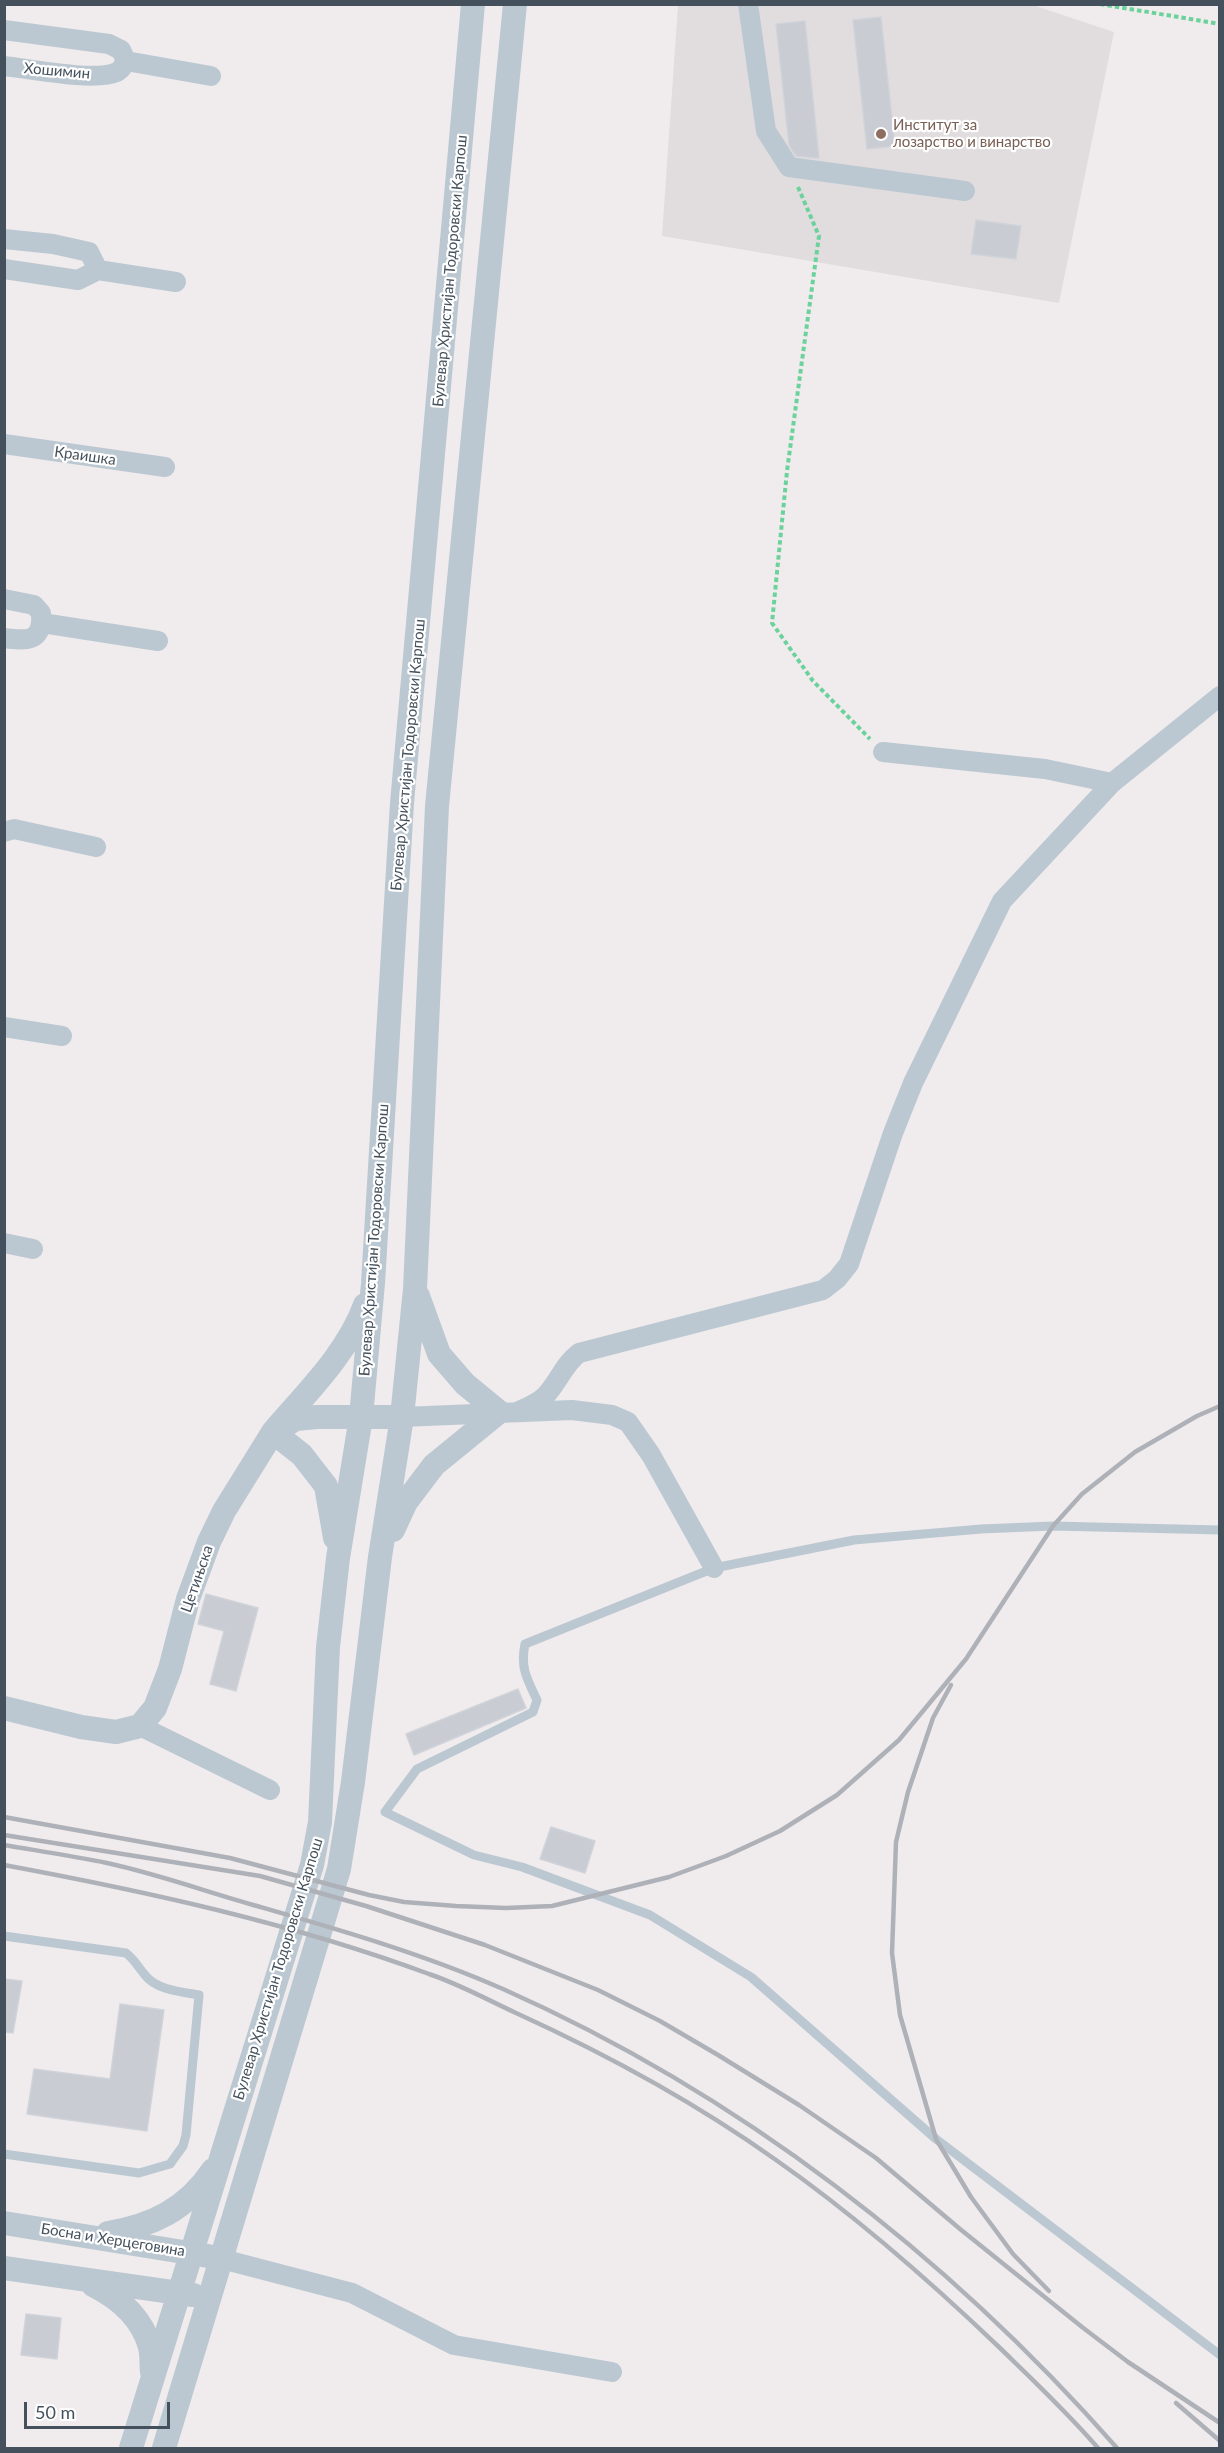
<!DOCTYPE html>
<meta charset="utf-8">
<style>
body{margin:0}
#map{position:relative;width:1224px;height:2453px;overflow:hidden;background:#f0eced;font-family:Lato,sans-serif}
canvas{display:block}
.frame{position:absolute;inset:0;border:6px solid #44515c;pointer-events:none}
.scale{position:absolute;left:24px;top:2402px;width:146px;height:27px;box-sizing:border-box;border:3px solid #44515c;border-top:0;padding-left:8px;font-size:18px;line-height:21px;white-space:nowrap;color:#44515c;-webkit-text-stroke:4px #fff;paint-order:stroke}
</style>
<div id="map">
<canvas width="1224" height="2453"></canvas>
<div class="frame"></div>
<div class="scale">50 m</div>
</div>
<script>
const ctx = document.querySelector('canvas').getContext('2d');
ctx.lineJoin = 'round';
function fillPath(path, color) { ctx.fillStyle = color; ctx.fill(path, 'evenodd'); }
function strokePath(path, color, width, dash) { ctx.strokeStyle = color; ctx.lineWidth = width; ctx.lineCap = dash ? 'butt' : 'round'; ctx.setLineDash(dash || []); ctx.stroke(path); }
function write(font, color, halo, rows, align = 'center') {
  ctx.font = font + ' Lato,sans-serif'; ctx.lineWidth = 4.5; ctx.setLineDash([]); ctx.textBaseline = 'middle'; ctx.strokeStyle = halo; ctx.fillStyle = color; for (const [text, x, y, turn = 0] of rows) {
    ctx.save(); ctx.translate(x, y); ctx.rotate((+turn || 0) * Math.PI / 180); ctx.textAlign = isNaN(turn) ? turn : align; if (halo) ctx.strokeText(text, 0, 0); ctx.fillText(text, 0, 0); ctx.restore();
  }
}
fillPath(new Path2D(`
 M678,5H1033L1114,32L1059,303L662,236Z`), '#e1dddf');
const building = new Path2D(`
 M881,17L895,146L867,149L853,20Z
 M805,21L819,158H815L796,156L789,145L776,24Z
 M976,220L1021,226L1016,259L971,254Z
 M206,1594L258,1608L236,1691L210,1684L224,1631L198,1624Z
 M518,1689L526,1708L414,1755L406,1734Z
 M551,1827L595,1841L585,1873L540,1859Z
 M4,1979L22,1981L13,2033L4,2032Z
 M120,2004L164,2010L147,2131L27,2114L34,2069L110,2079Z
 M26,2314L61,2318L57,2359L21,2355Z`);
fillPath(building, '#c9ccd2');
strokePath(building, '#d0d3d9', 1.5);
strokePath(new Path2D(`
 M1100,4L1220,24
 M798,187L819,236L787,471L772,623L813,681L870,739`), '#6cd29c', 4, [4.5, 3]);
strokePath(new Path2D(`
 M1220,1530L1053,1526L981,1529L854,1540L714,1568L525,1644C520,1668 527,1679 537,1700L533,1712L417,1769L385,1812L474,1855L522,1867L650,1915L751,1977L936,2139L1220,2355
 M4,1936L126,1953C135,1960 138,1967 145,1975C156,1990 182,1992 199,1995L186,2135L183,2146L170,2164L139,2173L4,2154`), '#bcc8d1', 9);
strokePath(new Path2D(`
 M748,4L766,131L789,167L965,191
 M4,30L109,44L121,50L126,61
 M4,66C31,69 95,82 117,72C122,69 124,65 126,61L211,76
 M4,239L53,244L89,252L98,270
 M4,269L78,280L98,270L176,282
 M4,444L165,467
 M4,599L34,605L41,613C43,642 28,641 4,638
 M42,623L158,641
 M883,752L1045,769L1112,783
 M4,832L14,829L96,847
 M4,1027L62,1036
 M4,1243L33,1249
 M519,1411C528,1407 538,1403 545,1396C558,1383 564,1364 579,1353L823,1290L837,1279L849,1264L893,1133L913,1083L1002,901L1112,783L1220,696
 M402,1417L572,1410L612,1415L628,1422L651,1455L714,1568
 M140,1726L270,1790
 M222,2259L352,2293L454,2345L612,2372`), '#bcc8d1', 20);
strokePath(new Path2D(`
 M393,1530L406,1502L434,1465L499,1412L465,1384L439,1354L418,1296
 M335,1538L326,1486L302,1455L273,1432C307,1392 347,1354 365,1305
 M4,1708L81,1727L116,1732L140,1726L155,1708L170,1669L188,1599L209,1542L224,1511L273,1432L296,1419L317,1417H402
 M4,2223L208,2256
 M108,2233C152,2226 187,2209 213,2170
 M4,2268L193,2295
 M93,2285C119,2298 142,2318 150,2347C152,2355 151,2364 152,2372
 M131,2448L312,1865L320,1822L328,1647L338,1558L361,1417L373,1283L402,803L473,4
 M164,2448L339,1869L353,1782L380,1557L402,1417L415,1289L437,806L515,4`), '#bcc8d1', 24);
strokePath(new Path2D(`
 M951,1685L933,1718L908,1792L896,1842L892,1953L900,2015L936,2139L971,2197L1013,2254L1049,2291
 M4,1817L230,1858L369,1895L404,1902L456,1906L506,1908L552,1906L669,1877L726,1856L780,1831L837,1795L899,1740L966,1659L1053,1526L1082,1494L1135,1452L1197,1416L1220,1406
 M4,1835L260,1876L366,1906L485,1945L598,1990L660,2021L718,2055L799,2105L876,2158L960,2229L1082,2327L1128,2362L1220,2423
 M4,1845C39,1851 73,1856 107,1863C158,1874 207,1892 257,1906C340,1930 424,1954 503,1989C739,2094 947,2255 1117,2448
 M4,1865C149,1892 291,1923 429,1974C459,1984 488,2000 516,2013C606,2054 696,2103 776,2160C856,2216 930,2281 1000,2348C1034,2381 1068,2413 1098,2448
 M1176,2403L1220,2441`), '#aeb2b8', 4.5);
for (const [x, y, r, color] of [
 [881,134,6,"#8d6e63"]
]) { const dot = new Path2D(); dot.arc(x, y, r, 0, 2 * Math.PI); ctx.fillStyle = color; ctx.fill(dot); strokePath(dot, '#fff', 2); }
write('15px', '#44515c', '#fff', [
 ["Хошимин",57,71,5],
 ["Булевар Христијан Тодоровски Карпош",450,271,-85],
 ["Краишка",85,456,8],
 ["Булевар Христијан Тодоровски Карпош",408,755,-85],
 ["Булевар Христијан Тодоровски Карпош",374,1240,-86],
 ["Цетињска",197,1579,-71],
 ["Булевар Христијан Тодоровски Карпош",278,1969,-73],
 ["Босна и Херцеговина",113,2240,9]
]);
write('15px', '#785e54', '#fff', [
 ["Институт за",893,125],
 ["лозарство и винарство",893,142]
], 'left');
</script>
